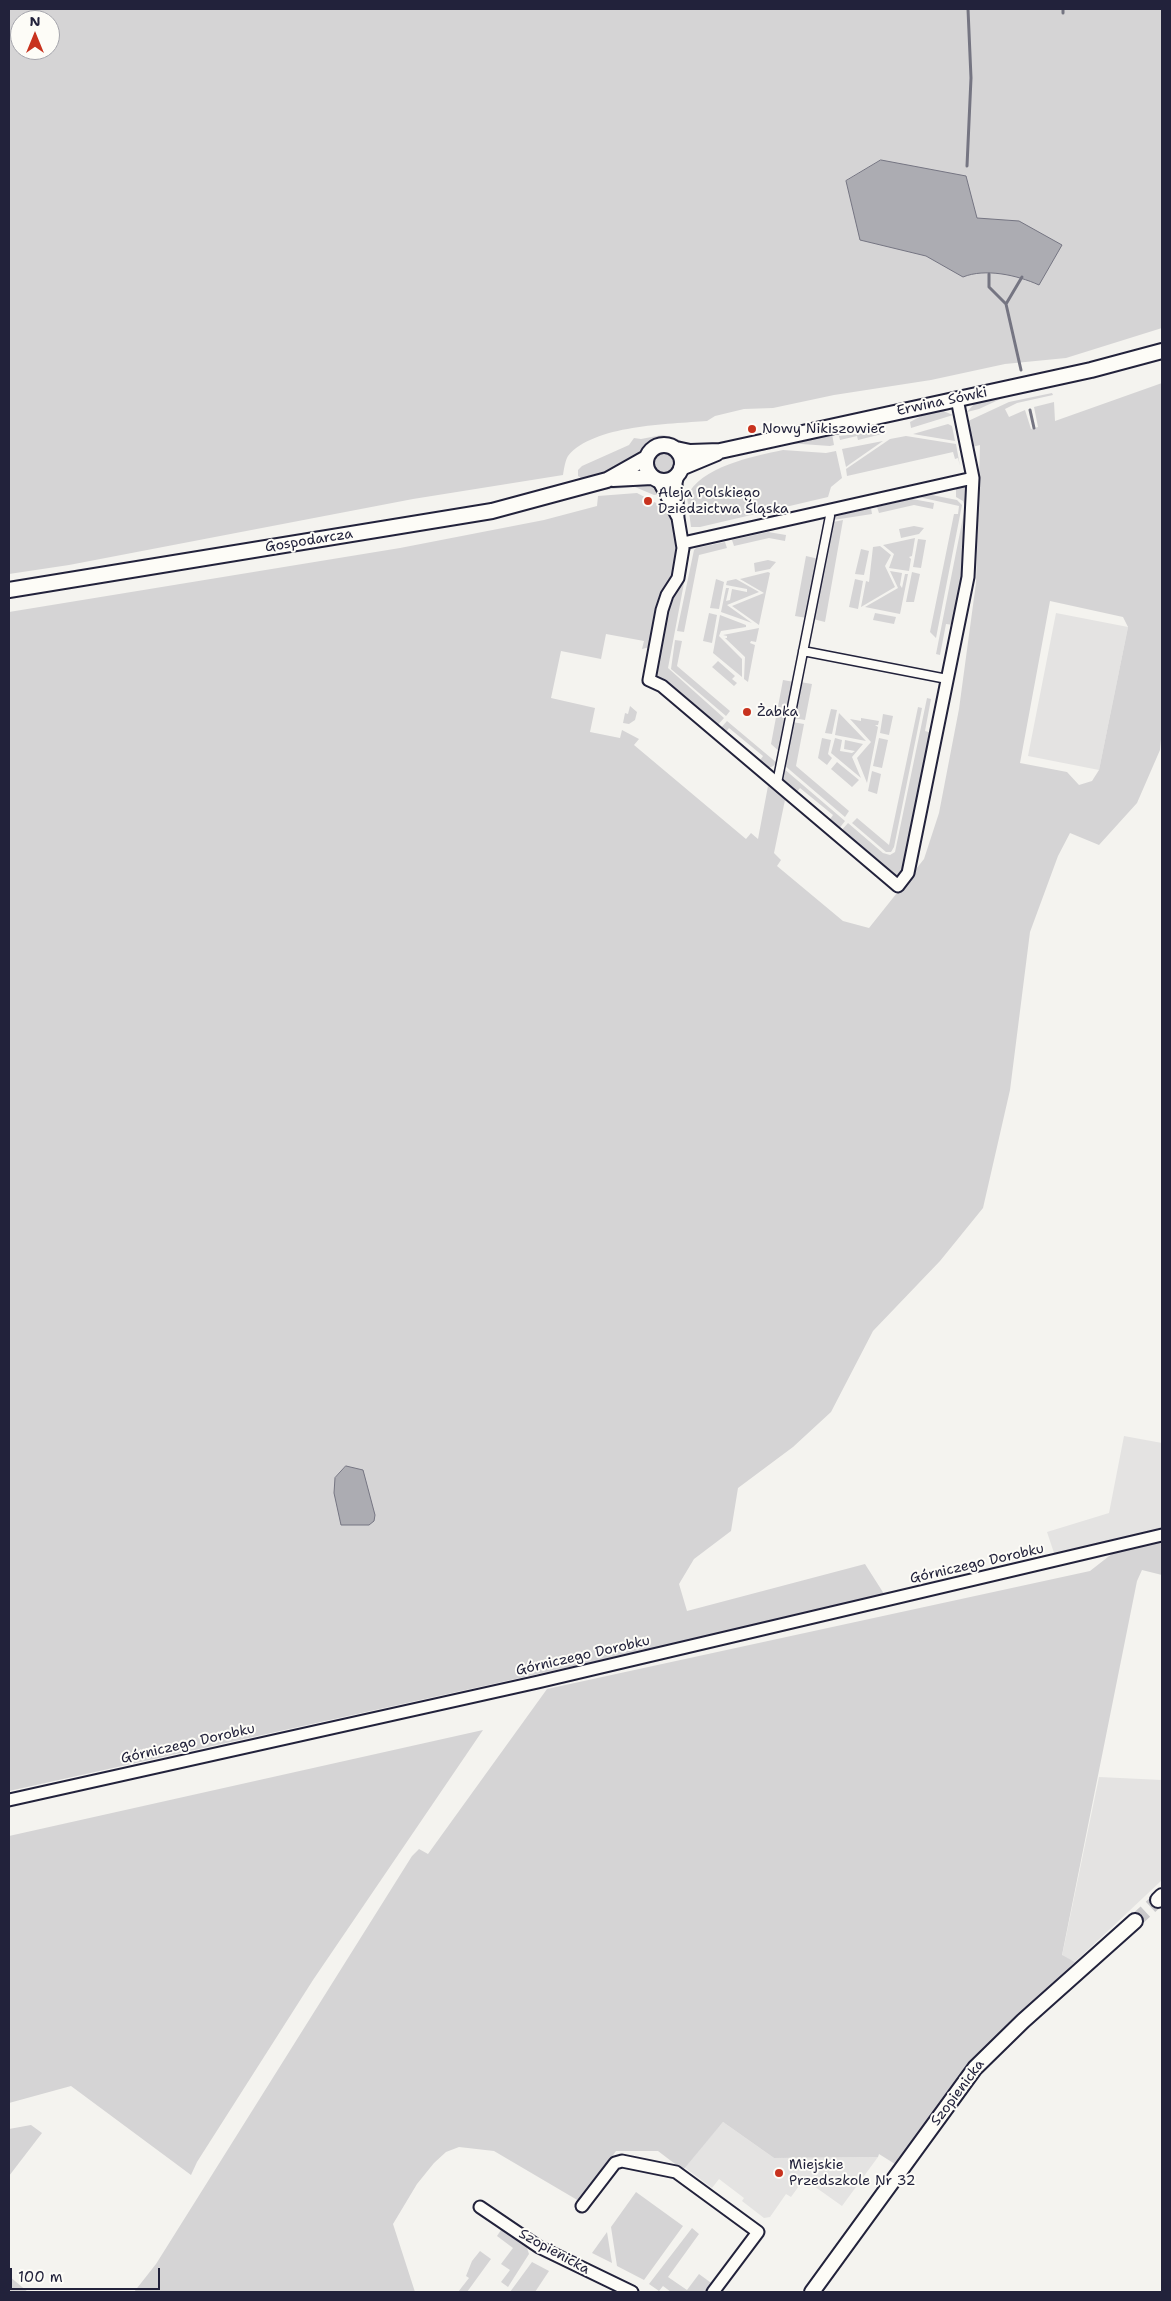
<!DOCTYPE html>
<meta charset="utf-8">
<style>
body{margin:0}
#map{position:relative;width:1171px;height:2301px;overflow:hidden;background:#f4f3ef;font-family:"Shantell Sans",sans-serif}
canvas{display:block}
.frame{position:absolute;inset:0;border:10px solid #22223b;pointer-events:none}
.north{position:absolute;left:10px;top:10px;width:50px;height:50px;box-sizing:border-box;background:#fdfcf7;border:1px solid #a5a5ac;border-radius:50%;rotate:0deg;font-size:14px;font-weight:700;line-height:20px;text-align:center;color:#22223b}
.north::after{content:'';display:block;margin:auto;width:18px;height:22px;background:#c8321e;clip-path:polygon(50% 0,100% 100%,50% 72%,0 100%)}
.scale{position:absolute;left:10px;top:2268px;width:150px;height:22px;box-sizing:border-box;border:2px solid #22223b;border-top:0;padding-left:6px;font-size:15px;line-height:18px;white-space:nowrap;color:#22223b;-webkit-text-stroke:4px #fdfcf7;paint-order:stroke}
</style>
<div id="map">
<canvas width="1171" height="2301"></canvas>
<div class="frame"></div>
<div class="north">N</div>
<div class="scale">100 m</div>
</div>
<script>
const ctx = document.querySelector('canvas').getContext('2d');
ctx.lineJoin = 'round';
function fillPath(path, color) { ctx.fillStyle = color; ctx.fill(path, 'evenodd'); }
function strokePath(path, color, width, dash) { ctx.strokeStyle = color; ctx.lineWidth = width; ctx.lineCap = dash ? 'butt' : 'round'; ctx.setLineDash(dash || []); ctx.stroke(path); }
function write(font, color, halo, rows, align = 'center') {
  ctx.font = font + ' "Shantell Sans",sans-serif'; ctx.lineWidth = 4; ctx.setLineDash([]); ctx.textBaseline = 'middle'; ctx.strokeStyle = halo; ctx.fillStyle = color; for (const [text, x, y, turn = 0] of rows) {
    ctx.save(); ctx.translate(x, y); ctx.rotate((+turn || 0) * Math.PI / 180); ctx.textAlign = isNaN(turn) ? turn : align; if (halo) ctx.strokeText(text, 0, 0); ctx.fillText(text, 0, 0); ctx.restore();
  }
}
fillPath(new Path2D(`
 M1056,613L1128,627L1099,770L1028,756Z
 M1124,1436L1162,1443V1528L1055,1556L1047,1532L1109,1513Z
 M1099,1777L1162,1780V1880L1075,1962L1062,1956Z
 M723,2122L774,2158L878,2157L842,2206L804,2179L791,2197L786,2194L770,2217L764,2218L742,2201L744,2198L719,2179L712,2188L684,2167Z`), '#e4e3e2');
fillPath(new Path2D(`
 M9,9H1162V328L1066,358L1005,364L931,380L834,395L773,408L744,409L715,416L707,421C669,424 593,425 568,456C565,461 564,469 563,475L413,499L69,565L9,574ZM20,20H50V50H20Z
 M1162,383V729L1160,750L1137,803L1099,845L1070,833L1058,856L1030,932L1010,1090L983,1208L940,1261L873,1331L831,1412L793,1447L738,1488L731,1531L694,1559L679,1584L687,1611L865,1564L886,1597L9,1791V612L400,548L544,520L597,506L598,496L637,493L660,505H666L678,540L674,574L650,647L642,649L644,641L606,634L601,659L561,651L551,698L595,708L590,732L620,738L622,730L639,739L634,745L746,839L751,833L758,839L768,786L785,800L774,853L781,860L777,866L843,921L869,928L924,859L939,813L959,709L976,583L980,445L972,447L966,422L1009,402L1052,393L1053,395L1017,403L1005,409L1009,417L1025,410L1031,429L1038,427L1034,407L1054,402L1055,421ZM1050,601L1123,617L1128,627L1099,770L1092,781L1079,785L1067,772L1020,763Z
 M1009,395L979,409L967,412L974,404Z
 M941,410L953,415L911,428L910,422L927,413Z
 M948,424L952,426L955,441L913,434Z
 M881,431L882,434L858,440L857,436L840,440L839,436Z
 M832,434L834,445L830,446L787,443Z
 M662,435L673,437L690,445C678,446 671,439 660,441C648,443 645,455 636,461C620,470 601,476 584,480L578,476V470L582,466L629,445L634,438L641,439Z
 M906,436L956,444L960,466L958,458L955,459L953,452L847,476L846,469L890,439Z
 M883,441L850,464L846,467L842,449Z
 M783,450L826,453L836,451L842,478L831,487L828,497L700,527H691L687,497C699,467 754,456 783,450Z
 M654 463a10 10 0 1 1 20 0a10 10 0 1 1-20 0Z
 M622,483H653L662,494L654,495L635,487L590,491Z
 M964,484L968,488L964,570L954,625L946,624L940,655L936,654L965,507L963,501L956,497V485Z
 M932,495L957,500L962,505L936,638L930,632L954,514H958L959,506L919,497Z
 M912,499L934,503L933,509L914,505L879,513L877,507Z
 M871,508L872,514L833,520L834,517Z
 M843,520L825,622L813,619L833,522Z
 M914,526L924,528L919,534L901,538L899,529Z
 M768,532L786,535L785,541L769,538L734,546L732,540Z
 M915,538L912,556L909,557L911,559L909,571L889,568L894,554L883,545Z
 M918,539L926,540L921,568L913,567Z
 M725,542L727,548L699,555L684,632L677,631L694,550L696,548Z
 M690,546H694L690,551L668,668L724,718L716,727L655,675L666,610Z
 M880,546L891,555L885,566L895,587L861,607L866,581L869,582L873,547Z
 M861,549L869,551L864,575L855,574Z
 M806,556L819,559L807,618L795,616Z
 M768,560L776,562L770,569L755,572L754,563Z
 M890,571L902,573L900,585L902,588L905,574H908L900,614L865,607L898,588Z
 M768,572L770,573L759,625L732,606L764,593L740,579Z
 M912,572L920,574L914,602H906Z
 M716,579L724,582L719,609L710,608Z
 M736,579L759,592L727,605L752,623L721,612L726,588H729L726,601L730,600L732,589L747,592V589L726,585L727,581Z
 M855,579L863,581L858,609L849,607Z
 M709,613L717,615L712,643L703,641Z
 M875,613L896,617L894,624L873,620Z
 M720,615L746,625V627L721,631L719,636L742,659V677L713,653Z
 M759,628L756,642L751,641L750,643L755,645L748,682L744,679L745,657L725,638H727V636L723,635Z
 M675,640L682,641L677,666L730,711L726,716L671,669Z
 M718,661L735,676L732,679L737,683L734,686L712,667Z
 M783,680L794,682L780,752L771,744Z
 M800,682L812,684L805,720L793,718Z
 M927,698L931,699L925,731L932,733L904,870L900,875L895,877L840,832L848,823L883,853L890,855L895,852Z
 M630,706L637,712L635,720L629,724L623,723L625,713L628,714Z
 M918,707L922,708L894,847L891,852H886L852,823L857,818L889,845Z
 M831,709L837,710L832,734L825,733Z
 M839,713L866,741L835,735Z
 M883,714L893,716L889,735L880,733Z
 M861,718L879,721L878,725H875L878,727L867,783L857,758L871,742L850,719L861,721Z
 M727,721L777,763C770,770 765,768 758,763L763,756L729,728L724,734L719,730Z
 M792,722L804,724L796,766L849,811L845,817L784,765Z
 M822,738L831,740L828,754L832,758L827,765L818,758Z
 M835,738L842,740L840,751L852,753L855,751L844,749L845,740L863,744L852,757L861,778L831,753Z
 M879,738L888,740L882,768L873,766Z
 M837,762L859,780L852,787L831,769Z
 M783,768L845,821L838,830L828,822L833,815L800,788L795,794L782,780Z
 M872,771L881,774L877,794L868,791Z
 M1162,1541V1575L1142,1570L1137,1581L1062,1955L1075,1962L984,2047L895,2164L879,2154L878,2157L774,2158L723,2122L683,2170L658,2151H616L579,2201L494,2151L459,2147L446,2152L434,2163L417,2184L393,2224L415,2292H134L156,2264L412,1856L419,1849L428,1854L547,1689L1090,1571L1113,1553Z
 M483,1730L313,1980L197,2162L191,2175L71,2086L9,2103V1836Z
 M31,2125L42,2133L9,2176V2129Z
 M636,2192L683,2226L644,2280L617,2266L611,2227Z
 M692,2228L699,2234L668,2277L687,2290L699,2274L714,2285L709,2292H671L663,2286L659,2291L649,2284Z
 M501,2230L527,2248L529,2254L508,2287L501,2282L510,2270L501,2264L513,2248L497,2236Z
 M607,2232L612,2263L592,2253Z
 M480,2251L491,2259L467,2292H458L469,2278L466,2276L472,2261Z
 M532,2262L549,2271L535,2292H510Z
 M9,2276L28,2292H9Z`), '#d5d4d5');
const water = new Path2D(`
 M881,160L966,176L977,218L1019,221L1062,245L1039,285C1017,275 985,268 963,277L926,256L860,240L846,181Z
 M346,1466L363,1470L375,1515L374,1521L369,1525H341L334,1493L335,1478Z`);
fillPath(water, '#acacb2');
strokePath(water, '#757582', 1);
strokePath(new Path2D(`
 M1063,13V9
 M967,166L971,78L968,9
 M989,274V287L1006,304L1021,370
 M1006,304L1022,277
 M1030,410L1034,428`), '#757582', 3);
strokePath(new Path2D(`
 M1135,1921L1158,1900`), '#cac9cb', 14, [14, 7]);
const pedestrian = new Path2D(`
 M803,651L947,679
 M777,783L830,516L829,510`);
const minor = new Path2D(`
 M678,474L676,483L678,518L683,548L678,578L667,595L662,610L649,680L662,686L898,886L908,873L968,577L973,478L957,399
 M658,480L677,516
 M683,543L973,478
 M9,1800L538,1682L1162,1535
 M582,2206L615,2163L622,2161L676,2172L758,2232L713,2292
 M480,2207L539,2247L632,2292`);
const tertiary = new Path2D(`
 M646 463a18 18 0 1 1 36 0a18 18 0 1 1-36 0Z
 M676,449L690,452L720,451L1091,370L1162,351
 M681,468L717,453
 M613,479L652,477
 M9,590L492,511L607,480L646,458
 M1158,1900L1162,1896
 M812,2292L975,2068L1023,2021L1135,1921`);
strokePath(pedestrian, '#22223b', 11);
strokePath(minor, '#22223b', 15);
strokePath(tertiary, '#22223b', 18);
strokePath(pedestrian, '#fdfcf7', 8);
strokePath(minor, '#fdfcf7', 11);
strokePath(tertiary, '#fdfcf7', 14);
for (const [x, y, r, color] of [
 [752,429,5,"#c8321e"],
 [648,501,5,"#c8321e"],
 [747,712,5,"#c8321e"],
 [779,2173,5,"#c8321e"]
]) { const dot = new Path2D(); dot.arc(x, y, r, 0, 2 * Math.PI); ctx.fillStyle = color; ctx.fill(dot); strokePath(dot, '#fdfcf7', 2); }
write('14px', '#22223b', '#fdfcf7', [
 ["Erwina Sówki",942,402,-12],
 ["Gospodarcza",309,541,-9],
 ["Górniczego Dorobku",977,1564,-13],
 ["Górniczego Dorobku",583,1656,-13],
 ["Górniczego Dorobku",188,1744,-13],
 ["Szopienicka",958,2093,-53],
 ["Szopienicka",554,2252,29]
]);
write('14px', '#22223b', '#fdfcf7', [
 ["Nowy Nikiszowiec",762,429],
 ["Aleja Polskiego",658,493],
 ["Dziedzictwa Śląska",658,509],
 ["Żabka",757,712],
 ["Miejskie",789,2165],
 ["Przedszkole Nr 32",789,2181]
], 'left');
</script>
